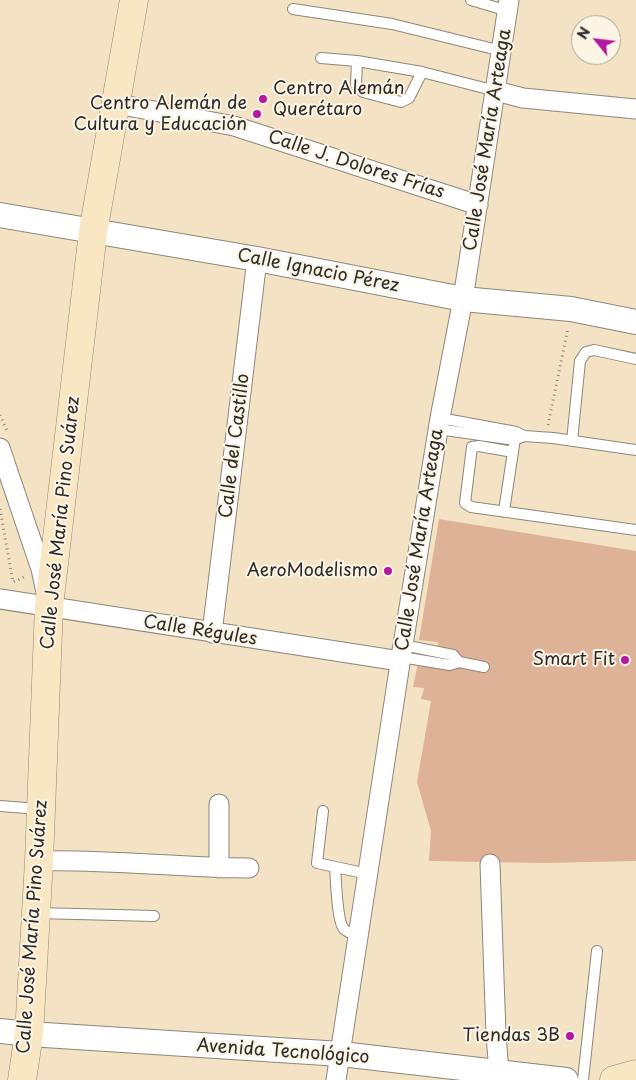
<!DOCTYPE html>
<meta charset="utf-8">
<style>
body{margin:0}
#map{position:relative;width:636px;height:1080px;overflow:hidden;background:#f3e2c4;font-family:"Playpen Sans",sans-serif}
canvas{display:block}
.north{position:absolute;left:571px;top:15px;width:50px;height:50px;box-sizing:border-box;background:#fcf5e5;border:1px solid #a8a49b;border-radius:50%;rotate:299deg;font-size:14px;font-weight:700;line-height:20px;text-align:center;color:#2b2b2b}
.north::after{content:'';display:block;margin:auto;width:18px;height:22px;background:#b5179e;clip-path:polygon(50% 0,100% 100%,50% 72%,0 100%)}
</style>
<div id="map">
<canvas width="636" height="1080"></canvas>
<div class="north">N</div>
</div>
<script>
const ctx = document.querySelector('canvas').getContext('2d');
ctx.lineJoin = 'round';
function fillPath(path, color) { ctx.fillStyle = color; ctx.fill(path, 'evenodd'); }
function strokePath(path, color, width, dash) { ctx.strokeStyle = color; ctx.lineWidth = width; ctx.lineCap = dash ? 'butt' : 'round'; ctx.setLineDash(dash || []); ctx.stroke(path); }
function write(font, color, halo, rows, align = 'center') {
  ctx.font = font + ' "Playpen Sans",sans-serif'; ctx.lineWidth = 4; ctx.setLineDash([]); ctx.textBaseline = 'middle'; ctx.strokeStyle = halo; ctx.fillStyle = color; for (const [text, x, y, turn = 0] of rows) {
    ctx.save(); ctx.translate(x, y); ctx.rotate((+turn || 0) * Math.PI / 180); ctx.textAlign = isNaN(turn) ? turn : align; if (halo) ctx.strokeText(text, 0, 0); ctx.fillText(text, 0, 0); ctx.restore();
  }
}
fillPath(new Path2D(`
 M439,519L636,551V861L545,863L429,861L431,831L417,782L431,701L421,699L424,688L413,687L418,663L436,665L438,642L419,640Z`), '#deb296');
const service = new Path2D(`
 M471,0L508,11
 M293,9L392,24L502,51
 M321,58L357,61L422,72L496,91
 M357,61L356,85L363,92L401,102L409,98L422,72
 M440,418L516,432L524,436L553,438L636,450
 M438,429L515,440L524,436
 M572,441L580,361L586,352L594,350L636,359
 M513,452L479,446L472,447L465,503L471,507L636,530
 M504,511L514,445
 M403,645L453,655L459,662
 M401,657L450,665L459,662L484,667
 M0,806L39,809
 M323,811L317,863L368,874
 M335,867C336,879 337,922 344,929C348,933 354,934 358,936
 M37,913L154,916
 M583,1080L597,951`);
const minor = new Path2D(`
 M496,91L523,98L636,109
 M117,104L234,126L478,205
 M0,448L41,569L46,592
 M0,599L400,661
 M212,633L257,259
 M219,804V868
 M39,861C109,859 179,868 249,868
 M490,864L496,1035L499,1072
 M336,1080L401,657L440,418L463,299L509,0`);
const tertiary = new Path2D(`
 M0,215L257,259L463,299L571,309L636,322
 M0,1031L29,1034L341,1054L566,1080`);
const secondary = new Path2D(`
 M22,1080L29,1034L39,861L49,606L93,232L134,0
 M614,1080L636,1074`);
strokePath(service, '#8f8678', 12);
strokePath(minor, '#8f8678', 21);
strokePath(tertiary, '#8f8678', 26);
strokePath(secondary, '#8f8678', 29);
strokePath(new Path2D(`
 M0,415L8,433
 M548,425L568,328
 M0,509L13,582L26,576`), '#8f8678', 3, [1, 4]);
strokePath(service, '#fff', 10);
strokePath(minor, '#fff', 19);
strokePath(tertiary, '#fff', 24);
strokePath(secondary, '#f9e7c3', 28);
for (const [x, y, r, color] of [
 [263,99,5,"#b5179e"],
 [257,114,5,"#b5179e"],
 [388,571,5,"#b5179e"],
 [625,660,5,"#b5179e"],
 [570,1036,5,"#b5179e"]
]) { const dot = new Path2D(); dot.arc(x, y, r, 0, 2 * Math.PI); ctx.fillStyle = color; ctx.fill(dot); strokePath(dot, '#fcf5e5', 2); }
write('18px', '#2b2b2b', '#fcf5e5', [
 ["Centro Alemán",273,89,"left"],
 ["Querétaro",273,110,"left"],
 ["Centro Alemán de",247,104],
 ["Cultura y Educación",247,125],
 ["AeroModelismo",378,571],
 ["Smart Fit",615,660],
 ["Tiendas 3B",560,1036]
], 'right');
write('18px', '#2b2b2b', '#fcf5e5', [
 ["Calle José María Arteaga",488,140,-81],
 ["Calle J. Dolores Frías",356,165,18],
 ["Calle Ignacio Pérez",318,271,11],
 ["Calle del Castillo",235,446,-83],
 ["Calle José María Pino Suárez",61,523,-84],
 ["Calle José María Arteaga",420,540,-81],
 ["Calle Régules",200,631,9],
 ["Calle José María Pino Suárez",33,927,-86],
 ["Avenida Tecnológico",283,1052,4]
]);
</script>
